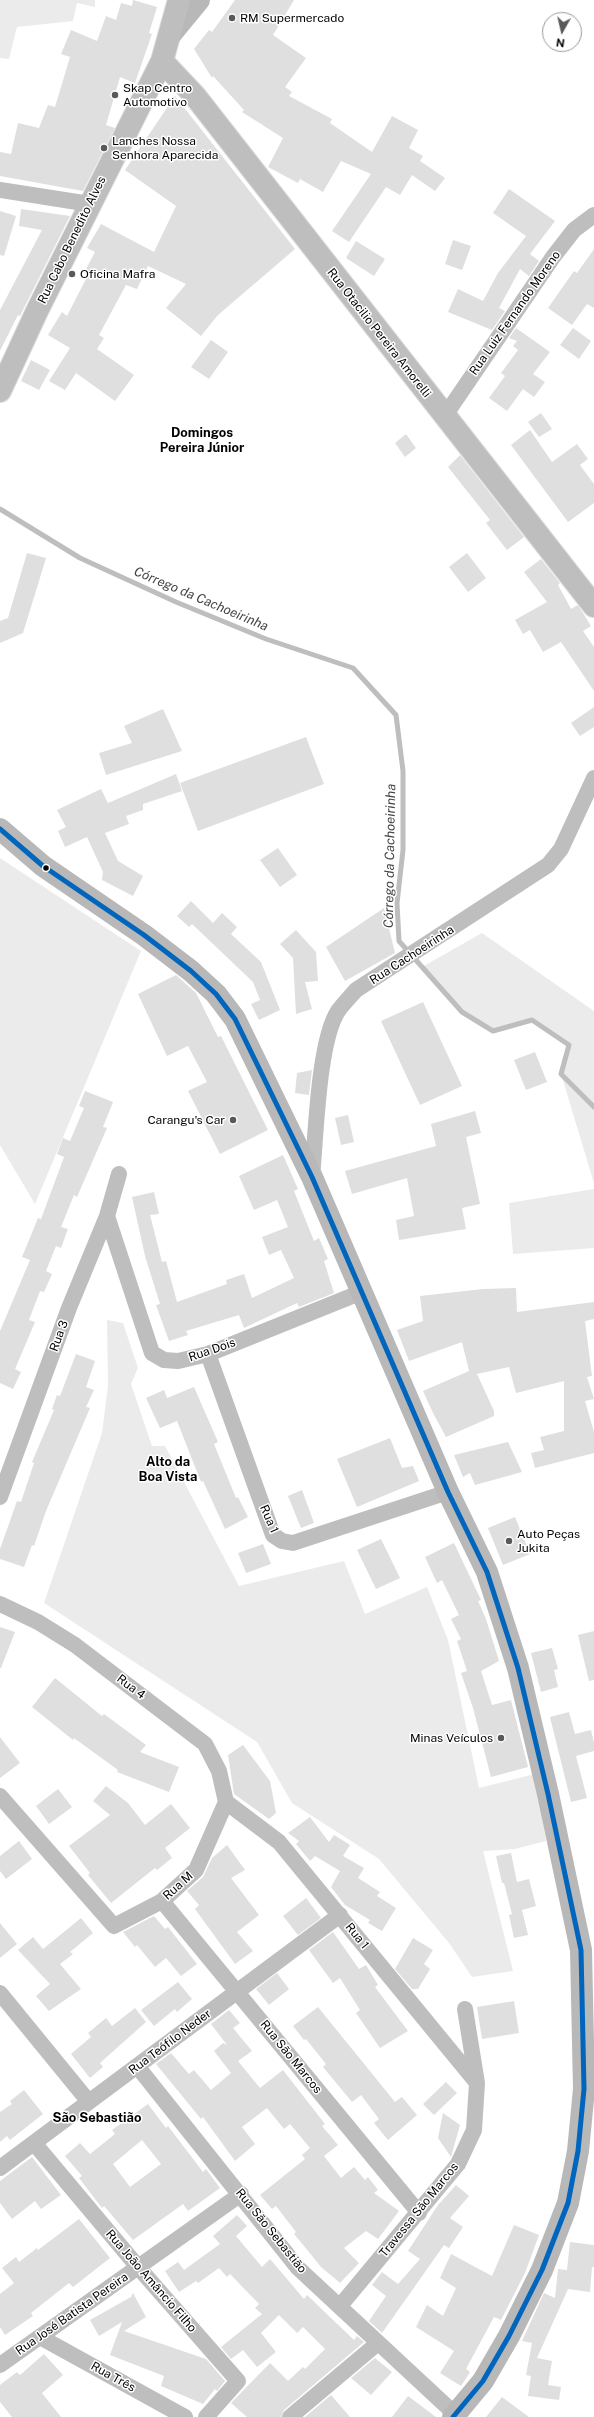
<!DOCTYPE html>
<meta charset="utf-8">
<style>
body{margin:0}
#map{position:relative;width:594px;height:2417px;overflow:hidden;background:#fff;font-family:"Public Sans",sans-serif}
canvas{display:block}
.north{position:absolute;left:542px;top:12px;width:40px;height:40px;box-sizing:border-box;background:#fff;border:1px solid #999;border-radius:50%;rotate:188deg;font-size:11px;font-weight:700;line-height:16px;text-align:center;color:#000}
.north::after{content:'';display:block;margin:auto;width:14px;height:18px;background:#595959;clip-path:polygon(50% 0,100% 100%,50% 72%,0 100%)}
</style>
<div id="map">
<canvas width="594" height="2417"></canvas>
<div class="north">N</div>
</div>
<script>
const ctx = document.querySelector('canvas').getContext('2d');
ctx.lineJoin = 'round';
function fillPath(path, color) { ctx.fillStyle = color; ctx.fill(path, 'evenodd'); }
function strokePath(path, color, width, dash) { ctx.strokeStyle = color; ctx.lineWidth = width; ctx.lineCap = dash ? 'butt' : 'round'; ctx.setLineDash(dash || []); ctx.stroke(path); }
function write(font, color, halo, rows, align = 'center') {
  ctx.font = font + ' "Public Sans",sans-serif'; ctx.lineWidth = 3; ctx.setLineDash([]); ctx.textBaseline = 'middle'; ctx.strokeStyle = halo; ctx.fillStyle = color; for (const [text, x, y, turn = 0] of rows) {
    ctx.save(); ctx.translate(x, y); ctx.rotate((+turn || 0) * Math.PI / 180); ctx.textAlign = isNaN(turn) ? turn : align; if (halo) ctx.strokeText(text, 0, 0); ctx.fillText(text, 0, 0); ctx.restore();
  }
}
fillPath(new Path2D(`
 M0,0H95V7L77,3L73,21L17,27L9,59L0,58Z
 M0,858L141,951L35,1204L0,1145Z
 M482,933L594,1011V1183L561,1074L568,1045L532,1020L493,1031L462,1012L422,967Z
 M594,1189V1248L513,1254L509,1203Z
 M107,1320L123,1323L138,1368L131,1384L152,1446H165L239,1586L344,1561L365,1614L427,1587L448,1640L479,1788L535,1774L546,1841L515,1849L483,1851L513,1971L472,1977L449,1943L379,1859L292,1803L257,1742L44,1603L102,1433L108,1386Z`), '#ebebeb');
strokePath(new Path2D(`
 M0,509L80,558L176,602L266,639L353,668L396,715L403,771V850L397,903L399,941L462,1012L493,1031L532,1020L569,1045L561,1074L594,1107`), '#bebebe', 5);
fillPath(new Path2D(`
 M133,0L157,7L149,33L152,34L135,83L120,77L106,125L115,128L83,191L0,176V152L11,154L18,123L39,128L48,105L55,107L70,57L61,54L71,30L97,41L106,16L116,20L121,3L132,6Z
 M235,0H294L273,35L306,58L285,87L292,92L289,96L332,119L330,123L372,152L392,116L418,130L409,148L423,156L420,161L445,178L435,191L412,175L400,195L386,187L349,242L332,231L371,174L341,161L323,192L300,179L298,183L268,167L283,138L242,112L244,110L213,76L212,78L194,49L209,30L212,32Z
 M175,96L295,249L218,315L201,336L166,308L186,284L148,266L137,289L126,285L99,335L104,338L97,349L134,375L115,401L76,373L65,390L49,381L70,348L48,335L62,312L67,316L88,275L84,273L95,252L87,248L101,224L154,252L176,206L125,170Z
 M509,189L555,221L530,254L539,261L529,276L520,269L499,308L505,311L492,330L448,312L458,289L483,301L498,273L526,236L493,213Z
 M21,209L70,216L20,316L18,315L0,351V310L42,230L19,226Z
 M0,211L16,216L4,256L0,255Z
 M453,240L471,246L462,270L445,264Z
 M356,241L385,259L374,276L346,258Z
 M594,249V308L587,304L572,325L548,308L574,271L577,273Z
 M516,328L550,352L533,374L545,382L534,397L523,389L507,411L489,398L505,376L501,373L518,350L513,346L517,341L509,338Z
 M573,328L591,341L579,359L560,345Z
 M211,340L228,352L209,379L191,367Z
 M31,360L50,370L39,390L21,381Z
 M541,413L552,429L539,437L528,422Z
 M530,430L552,462L577,444L588,459L580,465L594,484V503L568,522L511,445Z
 M406,434L416,448L405,457L395,443Z
 M460,455L524,537L507,550L486,523L490,520L448,467Z
 M27,553L46,558L39,581L23,633L0,643V621L8,618Z
 M467,553L486,578L468,592L449,567Z
 M541,559L560,583L558,585L571,609L578,605L591,626L583,631L594,647V691L561,642L543,652L530,630L523,634L515,620L547,602L524,572Z
 M594,707V727L580,736L571,723Z
 M163,709L182,751L106,775L99,753L132,743L124,726Z
 M306,737L324,784L198,831L180,783Z
 M176,774L182,791L143,804V810L126,816L129,824L105,833L118,861L143,876L133,896L102,880L103,872L87,837L65,847L58,831L66,827L57,810L101,789L108,803Z
 M278,848L297,875L280,887L260,860Z
 M191,901L213,923L222,913L237,927L231,934L261,962L280,1010L259,1020L251,1004L260,1000L253,982L192,924L189,927L177,916Z
 M384,908L395,953L345,981L326,947Z
 M296,930L316,952L318,981L305,982L312,1009L296,1014L293,958L280,944Z
 M176,975L196,993L218,1037L221,1036L268,1130L220,1154L188,1091L207,1082L188,1046L167,1056L138,994Z
 M423,1002L462,1086L420,1105L381,1021Z
 M535,1052L547,1082L526,1090L514,1060Z
 M312,1070L309,1095L295,1093L297,1073Z
 M85,1091L113,1102L103,1127L107,1128L77,1197L74,1195L61,1227L68,1229L61,1248L56,1246L46,1271L52,1274L44,1292L40,1291L29,1320L35,1322L15,1369L21,1372L13,1389L0,1383V1331L30,1260L22,1257L38,1218L41,1219L64,1157L57,1154L63,1138L70,1141L84,1108L79,1106Z
 M475,1111L481,1133L466,1137L480,1204L462,1208L466,1229L399,1240L396,1220L414,1216L407,1178L352,1194L345,1171L436,1146L431,1124Z
 M348,1115L354,1142L341,1145L335,1118Z
 M283,1155L298,1189L294,1191L314,1241L319,1238L328,1259L324,1261L334,1293L299,1307L297,1303L244,1328L239,1315L186,1331L188,1335L169,1341L156,1305L160,1304L145,1256L132,1197L154,1192L159,1214L150,1215L162,1262L166,1261L177,1302L227,1284L226,1280L244,1274L252,1298L294,1278L281,1250L269,1255L262,1237L288,1227L277,1200L254,1210L239,1176Z
 M516,1288L517,1312L594,1302V1319L585,1321L592,1376L587,1377L594,1399L585,1401L594,1432V1453L535,1468L531,1453L544,1450L540,1437L564,1431V1381L516,1393L509,1367L477,1374L494,1411V1416L446,1437L433,1413L423,1391L469,1371L462,1342L409,1361L397,1330L423,1321L420,1296L483,1289Z
 M76,1354L95,1361L86,1387L94,1390L86,1407L90,1408L46,1511L34,1546L32,1545L24,1567L0,1559V1549L17,1501L21,1502L34,1463L32,1462L54,1410L52,1409L57,1395L60,1396Z
 M194,1387L218,1442L214,1444L236,1498L238,1497L248,1517L225,1529L203,1481L201,1482L177,1421L160,1428L146,1398L164,1390L167,1398Z
 M390,1438L402,1468L413,1466L419,1481L357,1507L337,1459Z
 M508,1442L522,1472L475,1485L470,1473L463,1477L454,1455Z
 M302,1490L314,1523L301,1528L288,1496Z
 M515,1517L530,1554L503,1565L488,1528Z
 M381,1539L400,1578L376,1589L357,1550Z
 M454,1543L481,1600L478,1601L486,1619L499,1661L481,1671L492,1705L511,1700L528,1767L491,1777L473,1708L461,1673L467,1671L457,1641L461,1639L451,1619L459,1615L442,1580L437,1583L425,1557Z
 M263,1544L271,1564L246,1573L238,1553Z
 M0,1627L15,1632L1,1668H0Z
 M594,1631V1680L589,1681L578,1635Z
 M552,1648L558,1669L554,1670L558,1687L541,1692L531,1653Z
 M55,1678L102,1716L104,1714L146,1745L140,1752L179,1767L169,1792L117,1772L118,1770L74,1738L73,1740L32,1707Z
 M569,1712L575,1734L591,1730L594,1743V1751L576,1756L587,1798L571,1802L550,1717Z
 M0,1737L20,1763L0,1778Z
 M243,1745L270,1781L276,1813L269,1819L234,1794L228,1755Z
 M106,1786L128,1803L145,1825L171,1804L190,1828L165,1848L172,1858L157,1870L155,1868L111,1903L88,1875L90,1873L69,1846L110,1815L93,1801Z
 M58,1789L72,1807L49,1824L36,1806Z
 M310,1817L329,1842L334,1835L350,1845L343,1856L364,1868L358,1878L380,1892L377,1896L396,1908L382,1931L368,1923L370,1920L345,1905L331,1887L340,1871L315,1856L310,1861L296,1844L299,1841L288,1833Z
 M19,1841L32,1859L6,1879L0,1871V1856Z
 M227,1845L245,1870L231,1878L259,1915L237,1932L253,1951L235,1964L195,1909L199,1905L187,1891L203,1877L212,1858Z
 M511,1853L517,1882L529,1879L536,1906L522,1910L528,1935L514,1938L509,1915L512,1914L504,1883H502L496,1856Z
 M306,1898L321,1918L298,1935L283,1916Z
 M154,1916L165,1929L168,1927L197,1964L181,1976L166,1958L155,1967L137,1945L135,1947L123,1932Z
 M81,1918L93,1933L70,1952L73,1954L60,1964L81,1989L49,2011L36,1996L50,1984L18,1950L33,1937L43,1949Z
 M0,1923L17,1944L0,1958Z
 M333,1932L359,1969L366,1965L378,1985L375,1987L408,2031L380,2048L356,2013L360,2010L340,1978L333,1983L309,1950Z
 M413,1938L433,1950L424,1964L430,1969L418,1989H412L395,1969Z
 M277,1973L289,1989L269,2005L256,1989Z
 M178,1982L192,1999L177,2012L175,2009L154,2026L141,2010Z
 M514,2001L519,2033L482,2039L477,2007Z
 M318,2007L395,2102L402,2097L417,2115L388,2140L374,2123L379,2119L361,2095L352,2102L323,2067L326,2064L306,2039L304,2040L293,2026Z
 M135,2008L146,2022L100,2063L103,2067L90,2078L71,2054L91,2037L88,2033L106,2018L112,2026Z
 M229,2010L240,2023L233,2028L252,2051L238,2061L260,2088L283,2070L325,2124L322,2126L338,2145L324,2156L341,2178L354,2167L365,2180L368,2177L378,2190L374,2193L399,2211L378,2239L366,2231L344,2248L359,2263L340,2283L321,2267L304,2246L294,2234L296,2232L276,2206L272,2209L260,2195L305,2159L302,2155L310,2148L290,2124L284,2129L267,2108L242,2127L255,2144L235,2161L203,2117L201,2119L156,2064L171,2053L189,2074L194,2070L211,2090L231,2073L214,2051L223,2043L227,2045L211,2024Z
 M446,2082L457,2093L434,2115L423,2104Z
 M24,2090L43,2114L10,2140L7,2136L0,2142V2112L12,2104L10,2101Z
 M148,2104L166,2128L168,2126L203,2172L206,2169L220,2188L188,2211L183,2204L133,2240L104,2206L102,2208L79,2178L82,2176L65,2156L80,2143L90,2154L115,2134L112,2130ZM142,2140L161,2164L130,2187L113,2164Z
 M443,2113L460,2125L451,2157L438,2138Z
 M32,2157L61,2195L41,2209L35,2201L12,2219L0,2203V2181Z
 M456,2185L469,2196L450,2218L463,2227L449,2248L444,2245L382,2333L369,2321L386,2296L372,2285L382,2272L398,2284L420,2259L408,2251L438,2205Z
 M237,2215L247,2226L236,2236L262,2267L270,2259L304,2299L307,2295L354,2340L357,2336L364,2342L284,2410L281,2417H247L231,2403L270,2363L288,2381L303,2367L305,2369L325,2349L303,2327L297,2333L279,2315L261,2333L276,2352L257,2367L243,2350L231,2359L221,2347L262,2314L255,2308L259,2304L230,2274L227,2277L219,2268L198,2283L196,2281L179,2292L165,2271L178,2262L184,2270L220,2244L213,2236Z
 M79,2219L110,2258L73,2287L69,2283L31,2313L33,2316L5,2335L0,2327V2294L14,2283L2,2268L16,2257L19,2262L37,2248L38,2250Z
 M514,2225L539,2235L525,2273L501,2320L494,2317L466,2369L470,2372L461,2386L440,2373L454,2351L416,2327L427,2305L443,2316L456,2288L440,2278L451,2254L492,2276Z
 M570,2242L594,2245V2267H592L590,2292L568,2289L537,2358L552,2361L548,2385L561,2387L559,2400L528,2396L531,2376L526,2375L532,2343L522,2341L544,2293L555,2298L558,2269L567,2270Z
 M133,2293L146,2317L124,2331L206,2359L225,2381L217,2391L215,2389L203,2404L161,2386L164,2376L110,2355L122,2322L99,2336L90,2320L131,2297Z
 M44,2354L63,2375L42,2393L61,2417H12L0,2402V2385L17,2372L20,2375Z
 M375,2358L392,2372L371,2395L351,2378Z
 M331,2395L350,2417H305Z
 M408,2396L436,2417H392Z
 M502,2397L529,2417H486Z`), '#dfdfdf');
const primary = new Path2D(`
 M162,61L195,96L594,606
 M0,391L37,311L162,61L179,0`);
strokePath(primary, '#dbdbdb', 24);
strokePath(new Path2D(`
 M0,190L90,204
 M444,417L553,257L574,230L594,215
 M312,1177C316,1137 318,1042 338,1011C343,1004 350,997 356,990L548,865L561,849L594,778
 M107,1216L152,1353L164,1360L178,1361L208,1354L362,1292
 M208,1354L273,1535L282,1541L293,1543L448,1492
 M0,1497L69,1308L107,1216L119,1174
 M0,1604L38,1622L75,1645L205,1744L219,1771L226,1802
 M0,1796L114,1926L162,1901L196,1870L226,1802
 M226,1802L279,1842L477,2083
 M162,1901L419,2213
 M0,1993L89,2102
 M137,2066L298,2268L455,2414
 M34,2143L138,2267L238,2381L206,2417
 M0,2168L340,1915
 M340,2306L458,2164L474,2130L477,2083L465,2009
 M40,2337L185,2417
 M0,2365L241,2194
 M290,2417L378,2343`), '#bebebe', 16);
strokePath(new Path2D(`
 M171,34L199,0
 M0,829L43,866L144,935L191,971L216,994L235,1019L312,1177L448,1492L487,1572L518,1668L548,1794L581,1950L584,2089L578,2151L568,2203L542,2270L509,2336L483,2381L453,2417`), '#b8b8b8', 22);
strokePath(primary, '#bebebe', 22);
strokePath(new Path2D(`
 M0,829L43,866L144,935L191,971L216,994L235,1019L312,1177L448,1492L487,1572L518,1668L548,1794L581,1950L584,2089L578,2151L568,2203L542,2270L509,2336L483,2381L453,2417`), '#0065bd', 5);
for (const [x, y, r, color] of [
 [232,18,4,"#595959"],
 [115,95,4,"#595959"],
 [104,148,4,"#595959"],
 [72,274,4,"#595959"],
 [46,868,3.5,"#000"],
 [233,1120,4,"#595959"],
 [509,1541,4,"#595959"],
 [501,1738,4,"#595959"]
]) { const dot = new Path2D(); dot.arc(x, y, r, 0, 2 * Math.PI); ctx.fillStyle = color; ctx.fill(dot); strokePath(dot, '#fff', 1.5); }
write('12px', '#000', '#fff', [
 ["RM Supermercado",240,18],
 ["Skap Centro",123,88],
 ["Automotivo",123,102],
 ["Lanches Nossa",112,141],
 ["Senhora Aparecida",112,155],
 ["Oficina Mafra",80,274],
 ["Carangu's Car",225,1120,"right"],
 ["Auto Peças",517,1534],
 ["Jukita",517,1548],
 ["Minas Veículos",493,1738,"right"]
], 'left');
write('12px', '#000', '#fff', [
 ["Rua Cabo Benedito Alves",72,240,-64],
 ["Rua Luiz Fernando Moreno",515,313,-55],
 ["Rua Otacilio Pereira Amorelli",379,333,52],
 ["Rua Cachoeirinha",412,955,-33],
 ["Rua 3",59,1336,-70],
 ["Rua Dois",212,1350,-19],
 ["Rua 1",269,1519,66],
 ["Rua 4",131,1687,37],
 ["Rua M",178,1886,-42],
 ["Rua 1",357,1936,51],
 ["Rua Teófilo Neder",170,2042,-37],
 ["Rua São Marcos",291,2057,51],
 ["Travessa São Marcos",419,2210,-51],
 ["Rua São Sebastião",271,2231,51],
 ["Rua João Amâncio Filho",151,2281,49],
 ["Rua José Batista Pereira",72,2314,-35],
 ["Rua Três",113,2377,29]
]);
write('bold 13px', '#000', '#fff', [
 ["Domingos",202,433],
 ["Pereira Júnior",202,448],
 ["Alto da",168,1462],
 ["Boa Vista",168,1477],
 ["São Sebastião",97,2118]
]);
write('italic 13px', '#434343', '#fff', [
 ["Córrego da Cachoeirinha",201,599,23],
 ["Córrego da Cachoeirinha",390,856,-89]
]);
</script>
